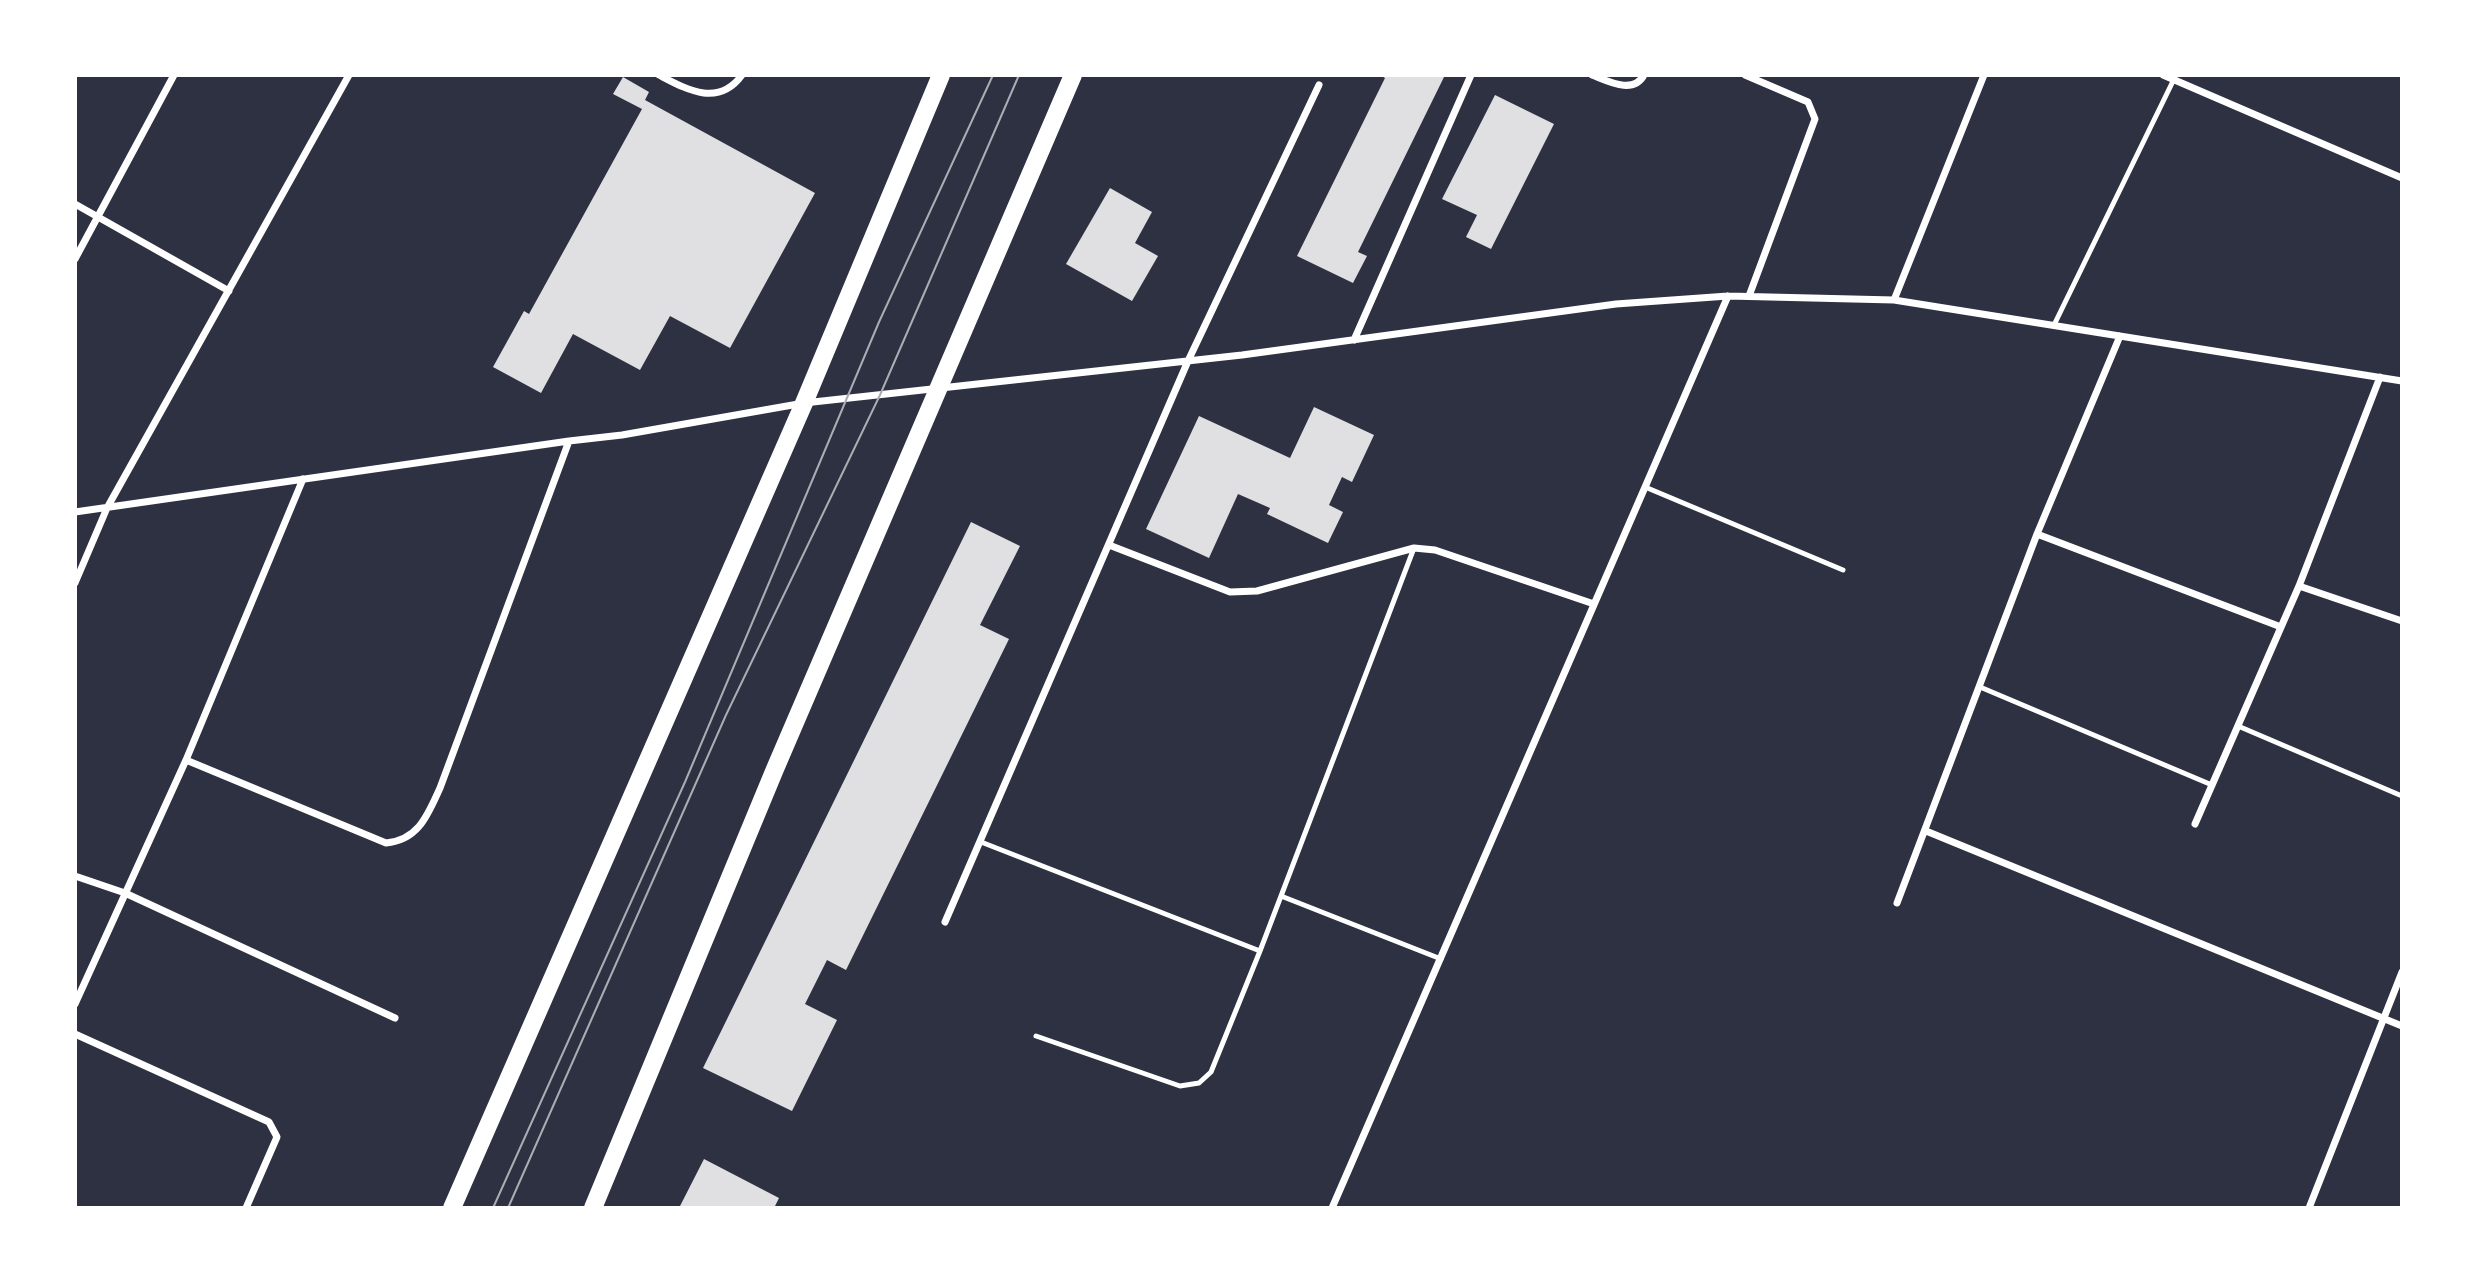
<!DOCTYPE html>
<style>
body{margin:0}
#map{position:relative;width:2477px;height:1283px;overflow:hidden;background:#2d3142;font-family:Quicksand,sans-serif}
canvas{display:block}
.frame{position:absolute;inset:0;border:77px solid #fff;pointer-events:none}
</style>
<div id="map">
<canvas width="2477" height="1283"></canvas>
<div class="frame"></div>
</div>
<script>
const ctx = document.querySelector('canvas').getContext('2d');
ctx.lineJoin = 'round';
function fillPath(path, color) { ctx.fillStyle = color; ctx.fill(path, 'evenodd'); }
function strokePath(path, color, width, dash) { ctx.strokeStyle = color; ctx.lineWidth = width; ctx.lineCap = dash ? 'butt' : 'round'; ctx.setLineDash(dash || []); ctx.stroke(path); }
fillPath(new Path2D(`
 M1380,75H1445L1358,252L1367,256L1353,283L1297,256L1385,78Z
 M623,77L649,92L645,100L815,193L730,348L670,316L640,370L573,334L541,393L493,367L524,311L529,314L642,109L613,94Z
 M1495,95L1554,124L1491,249L1466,237L1477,215L1442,199Z
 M1110,188L1152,212L1135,243L1158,256L1132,301L1066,264Z
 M1314,407L1374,435L1352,482L1342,477L1329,505L1343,512L1328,543L1267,514L1270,508L1238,494L1209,558L1146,529L1199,416L1290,458Z
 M971,522L1020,546L980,625L1009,639L846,970L827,960L805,1004L837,1020L792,1111L703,1068Z
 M704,1159L779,1198L774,1208H679Z`), '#e0e0e3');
strokePath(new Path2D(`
 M2054,325L2176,75
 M1645,487L1843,570
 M1980,687L2212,785
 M2238,726L2402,796
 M981,842L1260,951
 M1281,896L1441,959
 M1036,1036L1180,1086L1199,1083L1211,1072L1260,951L1414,548`), '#fff', 5);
strokePath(new Path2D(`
 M659,75C686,89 718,108 742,75
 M1592,75C1608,81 1633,95 1644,75
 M1745,75L1808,102L1815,119L1749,296
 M2163,75L2402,178
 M75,204L229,291
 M75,259L174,75
 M1894,300L1984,75
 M1354,340L1471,75
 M75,512L569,441L622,435L804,403L1242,355L1616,304L1728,296L1894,300L2402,381
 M2037,534L2281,627
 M1109,545L1230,592L1257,591L1414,548L1435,550L1594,604
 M75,583L107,508L349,75
 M2299,586L2402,621
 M186,760L386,843C419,840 428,814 440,788L569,441
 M2195,824L2299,586L2380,377
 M1926,831L2402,1026
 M75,876L125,893L395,1018
 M1897,903L2037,534L2120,336
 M945,922L1188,361L1319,85
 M75,1004L186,760L303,479
 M75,1034L269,1122L277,1137L246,1208
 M1332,1208L1728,296
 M2309,1208L2402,972`), '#fff', 7);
strokePath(new Path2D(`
 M452,1208L804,403L941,75
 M593,1208L775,769L1073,75`), '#fff', 18);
strokePath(new Path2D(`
 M493,1208L685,782L879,322L993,75
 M508,1208L726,715L880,395L1019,75`), '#abadb3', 2);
</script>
